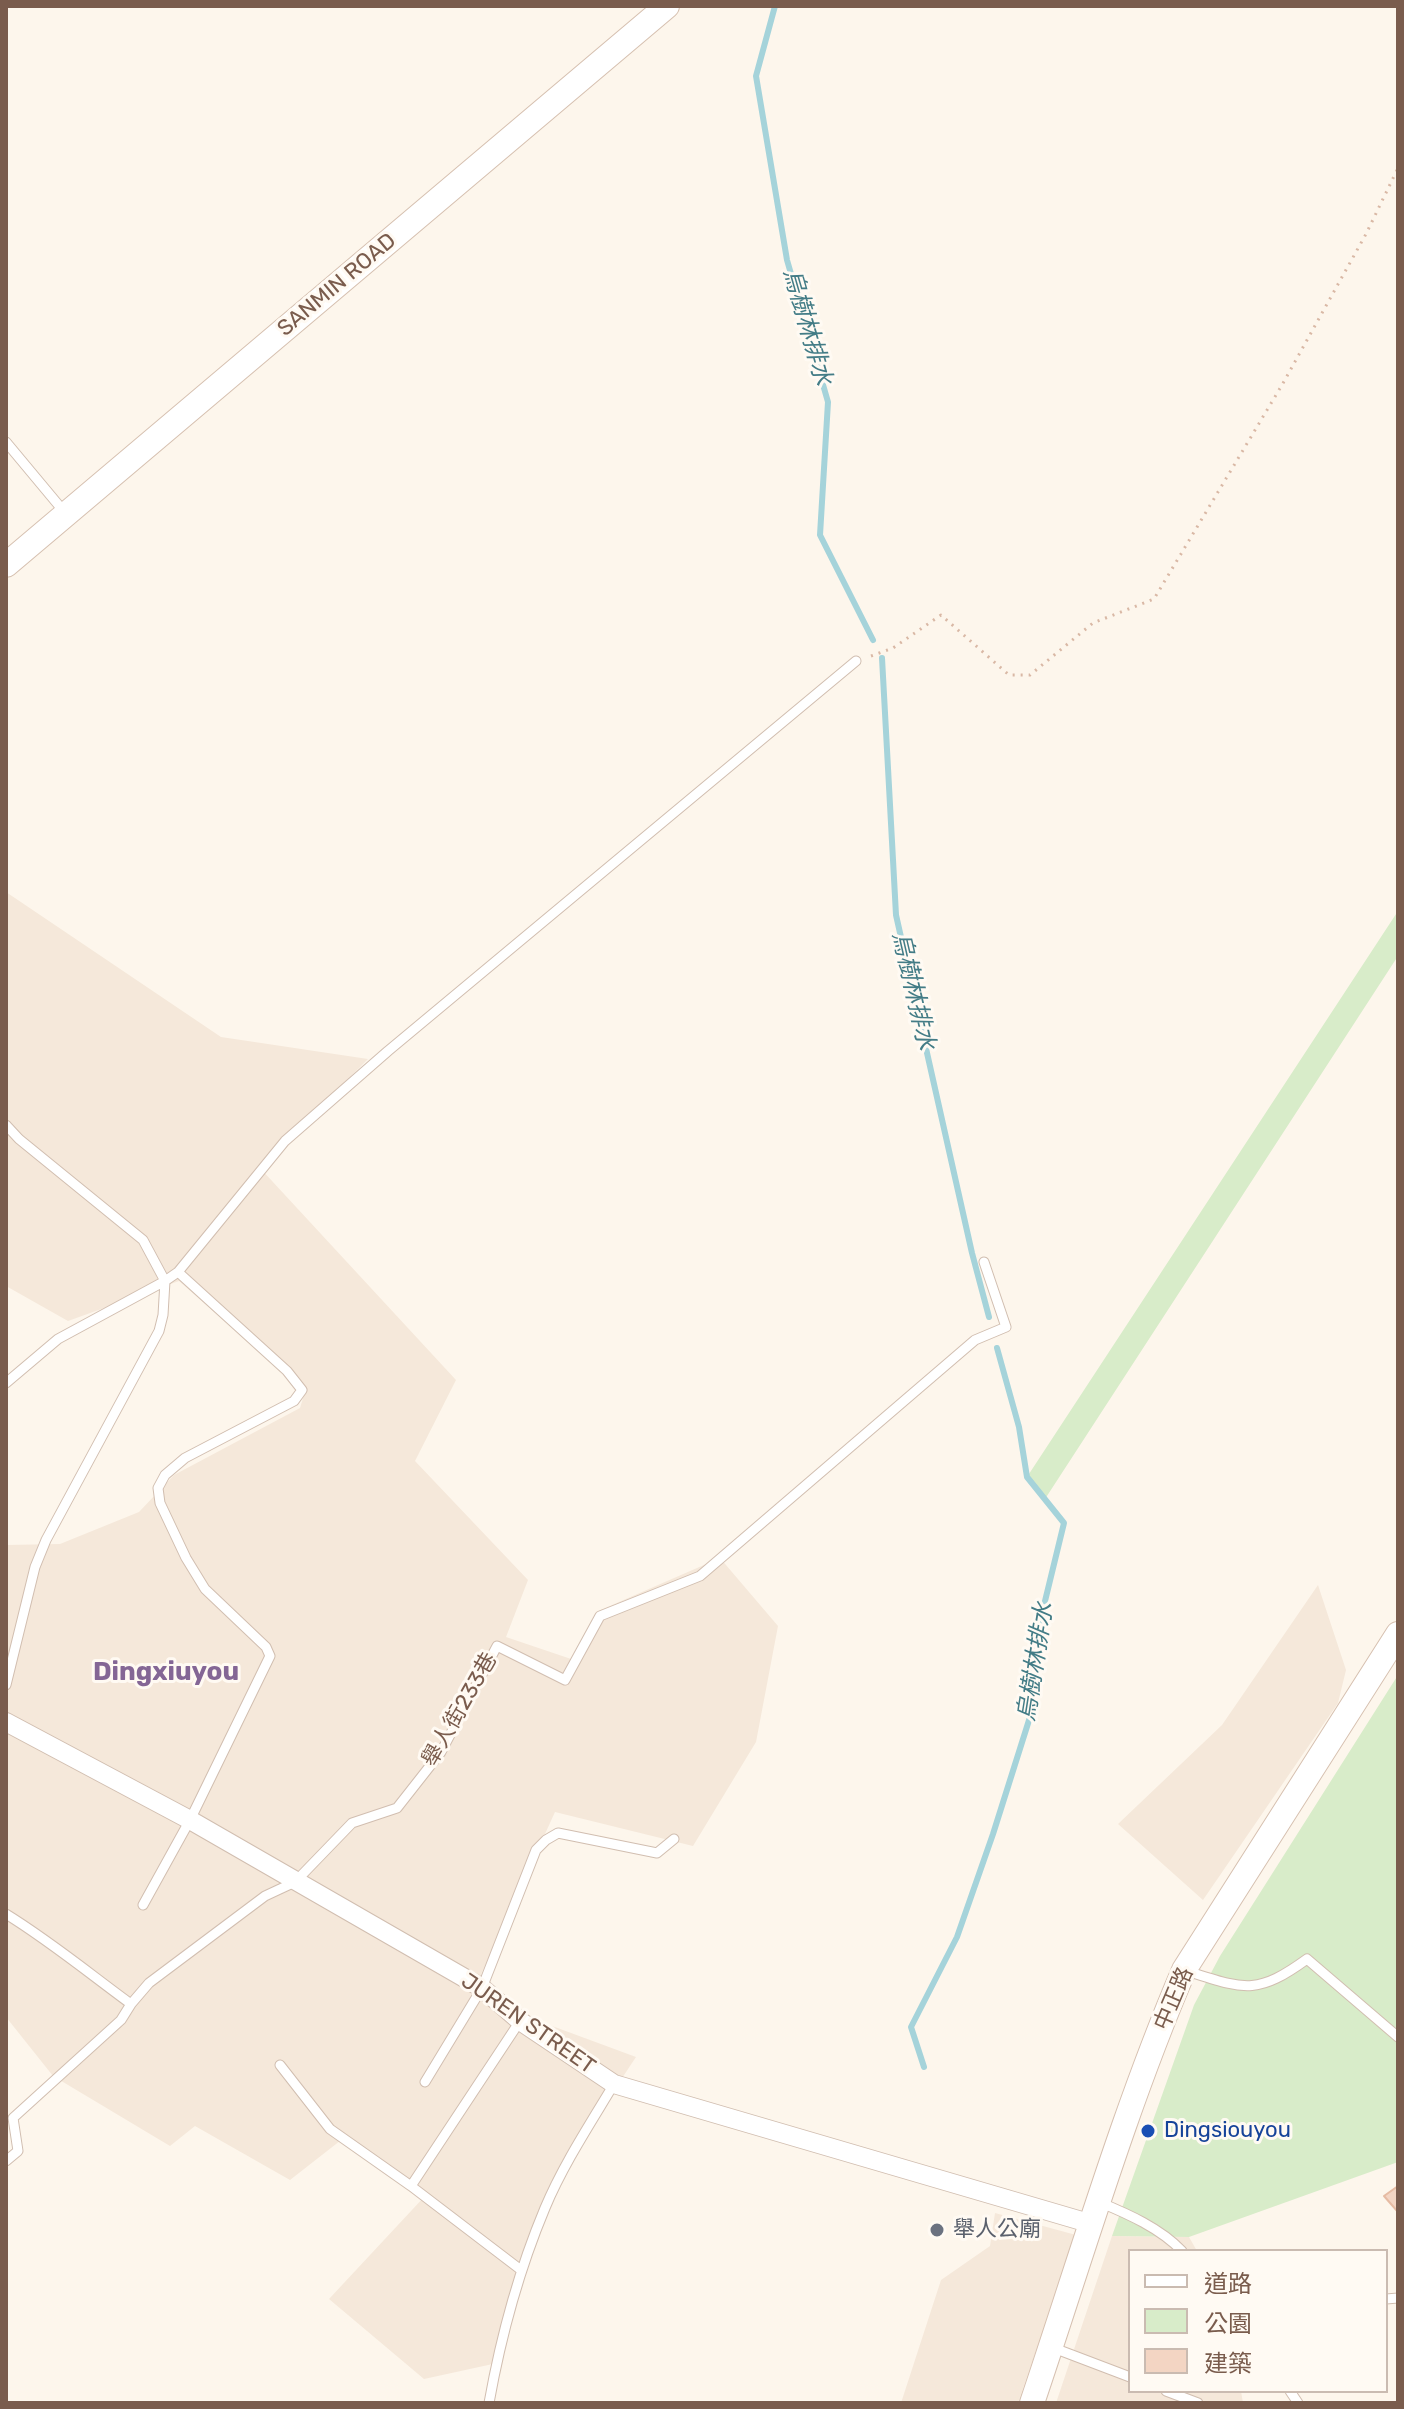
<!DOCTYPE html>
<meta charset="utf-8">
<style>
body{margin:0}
#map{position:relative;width:1404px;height:2409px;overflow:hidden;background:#fdf6ec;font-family:Rubik,"Noto Sans TC",sans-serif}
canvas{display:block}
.frame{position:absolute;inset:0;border:8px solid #7a5c4d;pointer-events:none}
.legend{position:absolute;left:1128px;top:2249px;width:260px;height:144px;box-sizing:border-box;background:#fffaf3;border:2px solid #cabbb1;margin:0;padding:10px 14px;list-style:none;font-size:24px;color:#7a5c4d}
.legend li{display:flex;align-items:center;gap:16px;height:40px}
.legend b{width:40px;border:2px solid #cabbb1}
</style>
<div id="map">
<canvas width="1404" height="2409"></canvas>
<div class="frame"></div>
<ul class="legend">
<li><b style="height:10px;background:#fff"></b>道路</li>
<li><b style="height:22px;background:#d8ecc9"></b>公園</li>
<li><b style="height:22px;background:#f3d5c3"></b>建築</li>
</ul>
</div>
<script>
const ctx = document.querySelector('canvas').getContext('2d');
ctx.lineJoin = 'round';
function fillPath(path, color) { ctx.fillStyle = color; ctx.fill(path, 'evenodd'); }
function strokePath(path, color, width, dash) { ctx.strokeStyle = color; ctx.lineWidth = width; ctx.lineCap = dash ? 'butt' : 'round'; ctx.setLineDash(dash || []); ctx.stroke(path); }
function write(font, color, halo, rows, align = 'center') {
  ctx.font = font + ' Rubik,"Noto Sans TC",sans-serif'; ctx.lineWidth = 6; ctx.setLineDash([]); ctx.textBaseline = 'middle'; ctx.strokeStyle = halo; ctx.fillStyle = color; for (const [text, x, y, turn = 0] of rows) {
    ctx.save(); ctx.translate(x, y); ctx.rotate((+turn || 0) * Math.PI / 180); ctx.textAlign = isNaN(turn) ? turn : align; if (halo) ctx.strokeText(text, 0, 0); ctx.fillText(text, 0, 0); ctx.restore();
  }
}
fillPath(new Path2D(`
 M6,892L221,1037L368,1059L260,1168L456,1380L415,1461L528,1580L506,1637L577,1661L596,1612L720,1558L778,1626L756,1742L693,1846L555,1812L471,1996L636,2057L571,2155L530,2236L502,2362L424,2379L329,2299L425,2196L345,2137L290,2180L195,2126L170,2146L53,2076L6,2017V1545L60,1544L139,1512L174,1475L300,1408L305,1392L179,1281L68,1321L6,1286Z
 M1318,1585L1346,1670L1338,1703L1203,1900L1118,1824L1222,1725Z
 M995,2213L1076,2235L1018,2403H901L941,2280L990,2246Z
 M1112,2236L1189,2237L1197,2251H1130V2391H1241L1243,2403H1056Z`), '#f5e8da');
fillPath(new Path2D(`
 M1398,911V956L1045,1499L1027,1477Z
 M1398,1675V2162L1189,2237L1112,2236L1194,2005L1220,1956Z`), '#d8ecc9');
strokePath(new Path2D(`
 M775,6L756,76L787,260L828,402L820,535L873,640
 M882,658L896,915L972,1253L989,1317
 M924,2067L911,2027L957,1937L993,1834L1030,1717L1037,1634L1064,1523L1027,1477L1019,1427L997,1348`), '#a5d3da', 6);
const building = new Path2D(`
 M1398,2186V2212L1384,2196Z`);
fillPath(building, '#f3d5c3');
strokePath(building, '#e6bba3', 2);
const lane = new Path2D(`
 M6,442L66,514
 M6,1125L19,1139L143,1240L165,1281L163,1315L159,1331L46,1540L35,1567L6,1685
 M6,1383L58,1339L165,1281L178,1272L285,1141L388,1051L856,661
 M143,1905L190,1820L270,1656L266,1647L205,1589L186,1558L160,1503L158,1488L165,1475L185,1458L294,1401L302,1390L287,1371L178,1272
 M6,1914C50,1941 90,1974 131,2004L149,1983L265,1896L295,1882L352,1823L397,1808L441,1752L497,1646L565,1680L600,1616L700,1576L975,1340L1006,1327L984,1262
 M1187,1971C1244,1989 1256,1996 1307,1959L1398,2037
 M280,2065L330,2129L411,2186L521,2270
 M425,2082L482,1988L536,1850L546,1840L558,1833L657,1853L674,1839
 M6,2161L18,2151L13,2118L121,2020L131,2004
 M411,2186L520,2021
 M1099,2202C1128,2214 1160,2228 1182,2251
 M1386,2299L1398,2298
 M1051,2347L1130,2377
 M1166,2391L1198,2403
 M1290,2391L1298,2403
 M489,2403C501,2336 519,2270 545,2208C563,2165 590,2124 614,2084`);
const street = new Path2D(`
 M6,1722L190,1820L482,1988L520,2021L614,2084L1092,2224`);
const secondary = new Path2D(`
 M6,565L667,6
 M1032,2403C1081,2258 1124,2110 1184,1970L1398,1634`);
strokePath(lane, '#d1beb0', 11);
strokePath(street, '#d1beb0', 20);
strokePath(secondary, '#d6c0b0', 26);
strokePath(new Path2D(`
 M871,656L893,648L941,615L1009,675H1030L1093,623L1154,599L1282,385L1366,234L1398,168`), '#d9b8a5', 3, [2, 6]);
strokePath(lane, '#fff', 9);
strokePath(street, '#fff', 18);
strokePath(secondary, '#fff', 24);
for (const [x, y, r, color] of [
 [1148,2131,8,"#1a4fb4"],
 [937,2230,8,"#6b7280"]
]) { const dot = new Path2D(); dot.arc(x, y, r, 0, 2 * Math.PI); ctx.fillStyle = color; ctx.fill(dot); strokePath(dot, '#fffaf3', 3); }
write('22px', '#7a5c4d', '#fffaf3', [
 ["SANMIN ROAD",337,285,-40],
 ["舉人街233巷",460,1710,-60],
 ["中正路",1174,1999,-67],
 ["JUREN STREET",528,2024,35]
]);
write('22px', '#164399', '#fffaf3', [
 ["Dingsiouyou",1164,2131]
], 'left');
write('22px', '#5b616d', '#fffaf3', [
 ["舉人公廟",953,2230]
], 'left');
write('italic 24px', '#437c86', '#fffaf3', [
 ["烏樹林排水",807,327,74],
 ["烏樹林排水",913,991,77],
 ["烏樹林排水",1036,1662,-81]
]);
write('bold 26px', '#846695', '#fffaf3', [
 ["Dingxiuyou",166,1672]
]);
</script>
